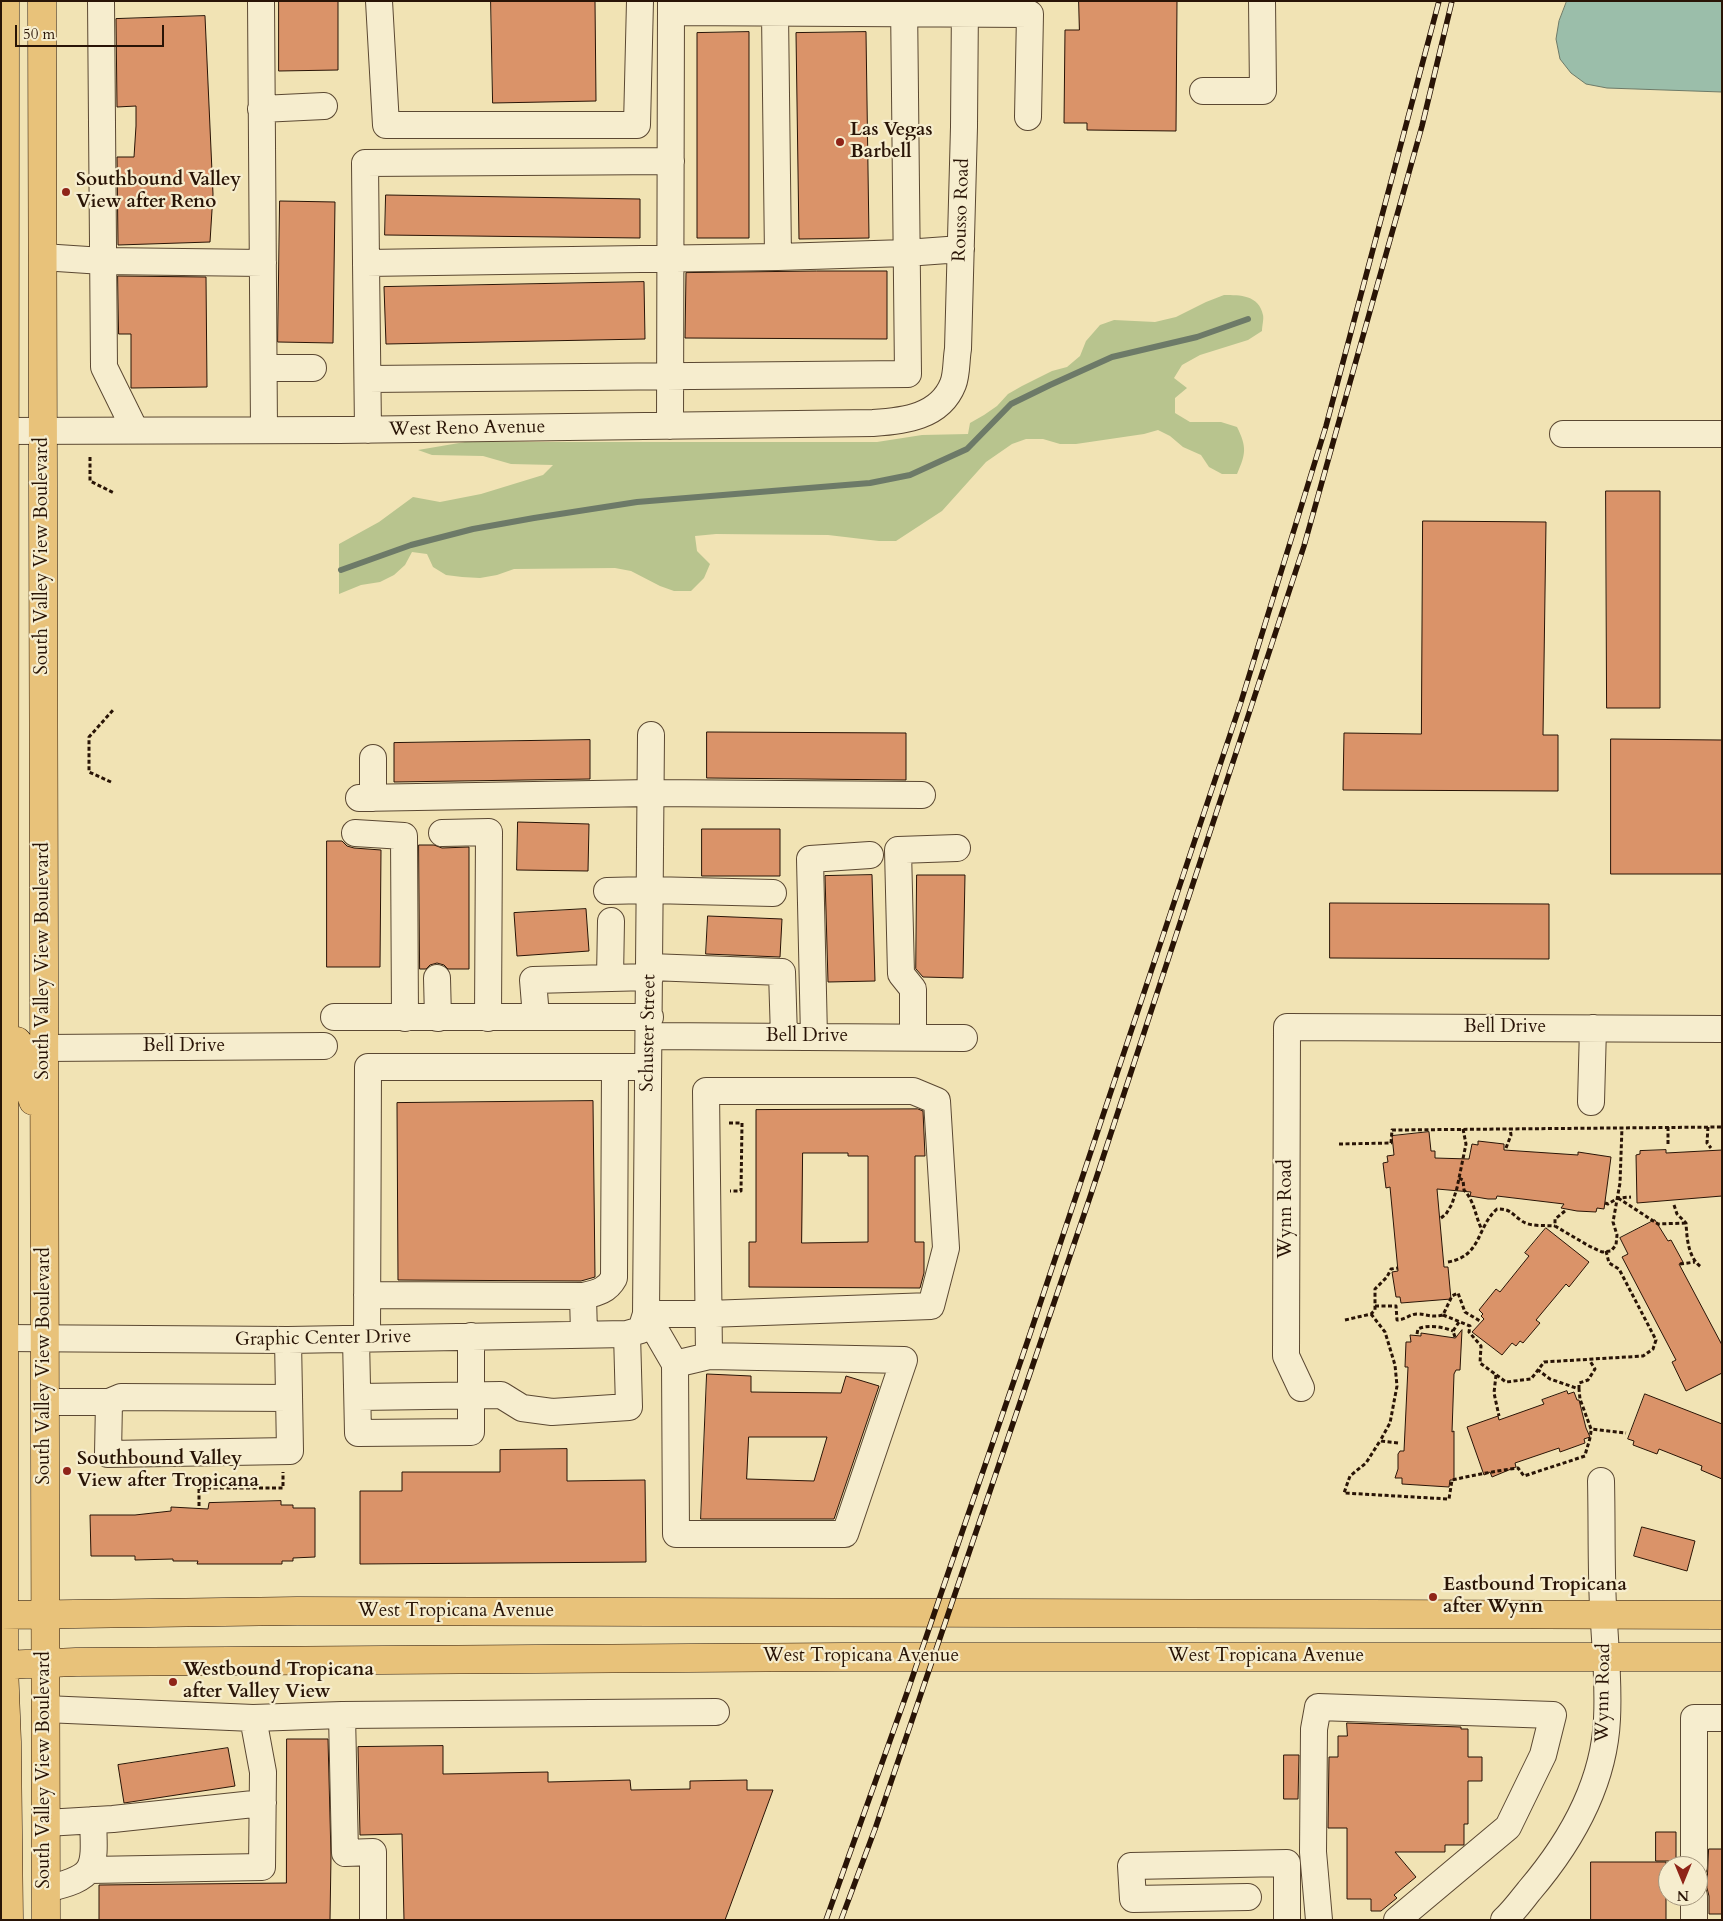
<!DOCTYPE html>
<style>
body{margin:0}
#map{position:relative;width:1723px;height:1921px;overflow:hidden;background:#f1e3b4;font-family:Cardo,serif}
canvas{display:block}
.frame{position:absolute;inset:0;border:2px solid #291406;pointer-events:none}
.north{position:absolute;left:1658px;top:1856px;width:50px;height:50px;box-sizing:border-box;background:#f6edce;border:1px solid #a4967e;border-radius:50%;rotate:180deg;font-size:14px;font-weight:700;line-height:20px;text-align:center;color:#291406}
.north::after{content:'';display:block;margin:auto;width:18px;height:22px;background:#8f2418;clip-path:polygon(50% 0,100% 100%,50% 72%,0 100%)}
.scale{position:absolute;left:15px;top:25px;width:149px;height:22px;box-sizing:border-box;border:2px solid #291406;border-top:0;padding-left:6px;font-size:15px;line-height:18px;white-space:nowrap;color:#291406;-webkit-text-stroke:4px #f6edce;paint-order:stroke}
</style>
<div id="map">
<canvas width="1723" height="1921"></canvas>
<div class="frame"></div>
<div class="north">N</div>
<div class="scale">50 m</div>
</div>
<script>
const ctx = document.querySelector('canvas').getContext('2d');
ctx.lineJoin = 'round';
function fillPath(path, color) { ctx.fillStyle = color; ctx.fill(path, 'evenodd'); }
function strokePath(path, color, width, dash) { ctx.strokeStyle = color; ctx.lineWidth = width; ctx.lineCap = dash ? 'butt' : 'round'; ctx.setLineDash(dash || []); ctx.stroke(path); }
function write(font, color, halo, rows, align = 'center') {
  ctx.font = font + ' Cardo,serif'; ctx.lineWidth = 4.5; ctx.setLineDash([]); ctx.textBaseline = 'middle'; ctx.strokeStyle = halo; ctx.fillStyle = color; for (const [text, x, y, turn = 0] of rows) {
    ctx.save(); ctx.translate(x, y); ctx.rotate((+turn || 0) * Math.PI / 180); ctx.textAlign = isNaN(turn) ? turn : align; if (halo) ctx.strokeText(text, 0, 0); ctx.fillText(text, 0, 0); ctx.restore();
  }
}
fillPath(new Path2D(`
 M1224,295C1240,295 1259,295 1263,315C1264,319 1262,326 1262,331L1248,340L1200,355L1182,365L1174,378L1187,388L1175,398V413L1190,422H1221L1237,427C1247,447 1246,454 1237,474H1222L1209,467L1201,455L1183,447L1170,436L1158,430L1144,434L1076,444H1060L1043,439H1026L1012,444L986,462L942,511L896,541H879L828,535L716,534L695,536L697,551L710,564L704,578L691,591H674L660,586L631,571L615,568L514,569L497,575L480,578L462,577L446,575L433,567L427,554L412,552L405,565L394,575L380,582L361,585L339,594V544L379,522L413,497L440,502L481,494L543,475L553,465L511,464L483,456L432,455L418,450L465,442H877L922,435L968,434L970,423L984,415L997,406L1008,394L1022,386L1052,371L1067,367L1080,356L1086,341L1100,325L1114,320L1155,322L1176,317L1206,302Z`), '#b8c48e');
const water = new Path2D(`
 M1567,1H1722V92L1607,88L1586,84L1571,73L1560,59L1556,39L1559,21Z`);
fillPath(water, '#9bbeaa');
strokePath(water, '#6d7a68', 1);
strokePath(new Path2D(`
 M341,570L411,545L473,529L534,518L637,502L870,483L910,475L967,449L1011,404L1050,385L1112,357L1197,337L1248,319`), '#6d7a68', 6);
const building = new Path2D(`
 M279,1H338V70L279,71Z
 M491,1H595L596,101L493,103Z
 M1079,1H1177L1176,131L1087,130V123H1064L1065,30H1079Z
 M205,16L213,194L210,242L118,245L117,157H134L136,126V106L117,107L116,19Z
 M749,32V238H697V33Z
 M866,32L869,238L799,239L796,33Z
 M386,195L640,199V238L385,235Z
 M280,201L335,202L333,343L278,342Z
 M817,271H887V339L685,338L686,273Z
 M118,276L206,277L207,387L131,388V334H119Z
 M644,282L645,339L386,344L384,287Z
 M1606,491H1660V708H1607Z
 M1423,521L1546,522L1543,735H1558V791L1343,790L1344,733L1421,734Z
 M707,732L906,733V780L707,778Z
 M1611,739L1722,740V874H1611Z
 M590,740V779L394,782V743Z
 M518,822L589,824L588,871L517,870Z
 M702,829H780V876H702Z
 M327,841H342L347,846L354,848L381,850L380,967H327Z
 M419,845H434L442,848L469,847V969H448L444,965L437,963L430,965L426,969H420Z
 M872,875L875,981L828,982L825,876Z
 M917,875H965L963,978L923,977L916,969Z
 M1330,903L1549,904V959L1330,958Z
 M586,909L589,951L517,956L514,913Z
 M708,916L782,919L780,957L706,954Z
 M593,1101L595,1277L581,1281L398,1280L397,1103Z
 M918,1109L923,1111L925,1156H915V1242H924V1273L920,1288L749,1287V1242H756V1110ZM803,1153H848V1156H868V1242L802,1243Z
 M1429,1132L1431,1151H1435V1158L1469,1159L1472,1144L1478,1145V1141L1504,1144V1150L1578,1155V1152L1611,1157L1604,1209L1597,1208L1596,1212L1577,1211L1561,1208L1564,1204L1497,1196L1496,1199H1488L1470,1196L1471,1192L1437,1189L1444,1267H1448L1451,1299L1401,1303L1400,1297H1396L1392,1272L1398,1271L1390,1187L1386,1188L1383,1163L1388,1162L1387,1156L1394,1155L1392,1136Z
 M1666,1150V1153L1722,1150V1196L1637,1203L1636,1155L1640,1154V1151Z
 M1655,1220L1668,1241L1671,1240L1683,1262L1679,1264L1722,1345V1373L1686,1391L1672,1362L1676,1360L1622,1257L1628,1254L1620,1238Z
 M1546,1228L1589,1262L1569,1287L1566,1284L1536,1320L1540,1323L1523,1343L1520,1341L1516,1346L1512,1343L1502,1355L1472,1332L1484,1319L1481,1316L1483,1314L1479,1310L1496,1289L1500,1292L1529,1256L1525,1253Z
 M1462,1330L1460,1370H1456L1454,1374L1452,1432L1454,1431V1480H1450L1449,1487L1402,1484V1478H1395L1398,1469V1454L1400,1451H1404L1408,1367H1405L1406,1342H1411L1410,1335L1421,1336V1333L1455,1338Z
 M707,1374L751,1376V1392L841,1393L846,1376L879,1386L834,1519H701ZM749,1437H827L814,1481L747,1479Z
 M1567,1391L1568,1394L1574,1392L1577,1400H1579L1586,1428L1590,1437L1584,1439L1585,1443L1560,1452L1559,1448L1515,1463L1516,1467L1492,1477L1490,1472L1484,1475L1467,1427L1498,1416L1499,1420L1544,1404L1542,1400Z
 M1645,1394L1722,1424V1479L1701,1470L1702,1466L1659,1449L1657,1454L1633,1445L1634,1441L1628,1439Z
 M567,1449V1481L645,1480L646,1562L360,1564V1491H402V1472H500V1450Z
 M281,1501V1505H293V1508H315V1557L293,1558V1561H282V1564H197L198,1561H173V1559L135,1560V1556H91L90,1515H135L171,1511V1507L208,1509L209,1503Z
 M1642,1527L1695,1541L1687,1571L1634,1556Z
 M1347,1723L1461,1727V1729H1468V1757H1482V1781H1468V1824H1464V1845H1445V1852H1395L1416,1877L1394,1895L1397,1898L1381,1911H1371V1899H1347V1828H1328L1329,1757H1338V1736H1347Z
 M287,1739H328L331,1856L330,1920H99V1885L286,1883Z
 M443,1746V1774L548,1772V1782L630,1780L631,1790L690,1789V1781L747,1780V1790H773L725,1920H404L402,1834L360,1835L358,1747Z
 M228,1748L235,1786L124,1803L118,1765Z
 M1284,1755H1299L1298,1799H1284Z
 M1656,1832H1676V1861H1656Z
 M1709,1849H1722V1914H1709V1896L1707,1888Z
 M1591,1862H1666V1920H1591Z`);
fillPath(building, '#da9369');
strokePath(building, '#291406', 1);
const minor = new Path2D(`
 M101,1L104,367L135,430
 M261,1L264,430
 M379,1L386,125H637L640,1
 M671,12L1030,14L1028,117
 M775,13L778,257
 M1203,91H1263L1262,1
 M261,109L324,106
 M42,257L103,261L263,263
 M366,263L365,163L671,161
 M264,368H313
 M368,379L908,374L904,1
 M670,426L671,1
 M368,430L366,263L778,257L906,253L961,249
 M1,431L339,430L873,423C904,421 940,417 953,384C957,374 956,360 958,349L964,127L965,1
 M1563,434H1722
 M373,758V798
 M359,798L651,793L922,795
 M355,833L404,836L405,1018
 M442,833L489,832L488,1018
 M607,891L650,890L773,893
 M650,967L782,972L784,1037
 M650,977L533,980L536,1017H650
 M437,978L438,1018
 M610,978L611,921
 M334,1017H536
 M650,1036L964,1038
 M814,1037L810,859L870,855
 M913,1037V989L901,974L898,850L957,848
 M44,1048L324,1046
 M1591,1102L1593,1028
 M367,1295L583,1296L584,1334
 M583,1296C596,1293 607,1291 614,1278L615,1067
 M5,1338L288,1340L627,1334L641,1330L646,1314L651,735
 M367,1338L368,1067H648
 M356,1339L358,1433L471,1432V1336
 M675,1364L646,1314H708L931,1306L946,1248L937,1101L913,1091H706L709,1356L904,1360L845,1534H676L675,1364L709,1356
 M1301,1388L1286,1356L1287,1027L1722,1029
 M358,1397L501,1395L522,1408L552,1412L629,1407L627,1334
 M45,1402H109L121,1397L289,1398
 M109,1402L108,1454L290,1451L288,1340
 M45,1709L253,1718L263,1772L262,1867L90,1870
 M342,1715L345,1853L373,1852V1920
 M253,1718L342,1715L716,1712
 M46,1823L113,1819L263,1803
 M1694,1866V1718H1722
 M46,1889C97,1877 95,1870 93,1820
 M1694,1896V1920
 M1248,1897L1133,1899L1131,1866L1287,1863V1920
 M1319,1920L1313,1852L1314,1729L1318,1707L1553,1715L1543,1755L1508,1827L1397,1920
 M1504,1920C1513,1912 1521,1901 1529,1891C1570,1843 1604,1785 1607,1719C1609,1681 1605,1644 1603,1606C1601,1565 1602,1523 1601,1481`);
const major = new Path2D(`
 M5,1L4,1665L7,1742L9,1920
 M42,1L46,1920
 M5,1039L17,1041L23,1048L26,1075L33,1101
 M1,1615L297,1611L1722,1615
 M1,1665L76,1662L842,1657H1722`);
strokePath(minor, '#5b4832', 28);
strokePath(major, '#291406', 29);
strokePath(new Path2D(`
 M90,457V481L114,493
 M111,782L89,772V737L114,709
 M729,1123H742L741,1191H730
 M1668,1127V1144
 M1708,1127L1707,1143L1711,1148
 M1339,1144L1391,1143L1392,1130H1396L1722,1127
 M1506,1148L1511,1135L1510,1128
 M1459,1178L1463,1180L1464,1190C1475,1202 1475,1216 1482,1230
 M1618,1198L1658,1224L1686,1223
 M1605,1203L1608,1204L1618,1198L1631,1197
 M1674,1205L1677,1214L1686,1223C1687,1239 1688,1257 1701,1267
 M1565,1211L1555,1219V1226L1589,1246L1602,1252L1611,1251L1616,1245L1617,1235L1613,1222L1620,1183L1622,1127
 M1441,1218L1446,1214L1452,1204L1457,1188L1466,1144L1463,1129
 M1606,1251L1609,1263L1619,1269L1656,1340L1653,1349L1643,1356L1544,1362L1538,1370L1550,1379L1579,1389L1580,1399L1591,1429L1626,1433
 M1448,1262C1482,1256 1476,1228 1497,1209C1512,1209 1511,1214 1522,1221C1530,1227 1545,1225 1555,1226
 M1680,1264L1695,1262
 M1375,1306H1396L1397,1320C1405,1320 1410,1314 1417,1314C1428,1314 1431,1318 1443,1315L1452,1296L1458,1293L1465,1312L1480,1321
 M1371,1314L1385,1332L1395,1365L1397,1386L1390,1423L1380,1441
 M1443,1315L1470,1326L1469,1332L1481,1346L1480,1363L1506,1382L1531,1379L1538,1370
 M1345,1320L1371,1314L1375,1310V1289L1387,1277L1391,1269L1398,1268
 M1417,1334L1418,1329C1428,1324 1443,1327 1453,1331
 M1455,1337L1453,1331L1459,1322
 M1496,1375L1494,1393L1499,1416
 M1579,1389V1383L1588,1380L1595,1369L1590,1361
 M1398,1443L1380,1441L1366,1463L1350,1476L1344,1493L1449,1499L1452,1480C1474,1475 1496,1471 1518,1468L1524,1476L1585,1456C1587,1446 1591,1439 1591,1429
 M199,1506V1488H283V1472`), '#291406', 3, [4, 2.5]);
strokePath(minor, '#f6edce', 26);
strokePath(major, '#e8c27a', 28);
const rail = new Path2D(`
 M826,1920L908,1690L1030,1334L1241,702L1326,426L1439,1
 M841,1920L875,1829L1091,1194L1304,546L1422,126L1452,1`);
strokePath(rail, '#291406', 5.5);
strokePath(rail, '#f6edce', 4, [11]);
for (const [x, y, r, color] of [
 [840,142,5,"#8f2418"],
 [66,192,5,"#8f2418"],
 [67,1471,5,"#8f2418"],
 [1433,1597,5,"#8f2418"],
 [173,1682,5,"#8f2418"]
]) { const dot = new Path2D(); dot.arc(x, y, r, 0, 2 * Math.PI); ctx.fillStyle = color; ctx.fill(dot); strokePath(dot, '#f6edce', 2); }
write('bold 19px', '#291406', '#f6edce', [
 ["Las Vegas",850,131],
 ["Barbell",850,153],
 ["Southbound Valley",76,181],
 ["View after Reno",76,203],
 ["Southbound Valley",77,1460],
 ["View after Tropicana",77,1482],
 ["Eastbound Tropicana",1443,1586],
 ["after Wynn",1443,1608],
 ["Westbound Tropicana",183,1671],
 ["after Valley View",183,1693]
], 'left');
write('19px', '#291406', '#f6edce', [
 ["Rousso Road",962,210,-88],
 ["West Reno Avenue",467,429,-1],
 ["South Valley View Boulevard",43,556,-90],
 ["South Valley View Boulevard",44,961,-90],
 ["Bell Drive",1505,1028],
 ["Schuster Street",649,1033,-89],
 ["Bell Drive",807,1037],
 ["Bell Drive",184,1047],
 ["Wynn Road",1287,1209,-90],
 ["Graphic Center Drive",323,1339,-1],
 ["South Valley View Boulevard",45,1366,-90],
 ["West Tropicana Avenue",456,1612],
 ["West Tropicana Avenue",861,1657],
 ["West Tropicana Avenue",1266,1657],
 ["Wynn Road",1604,1693,-89],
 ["South Valley View Boulevard",45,1770,-90]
]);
</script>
